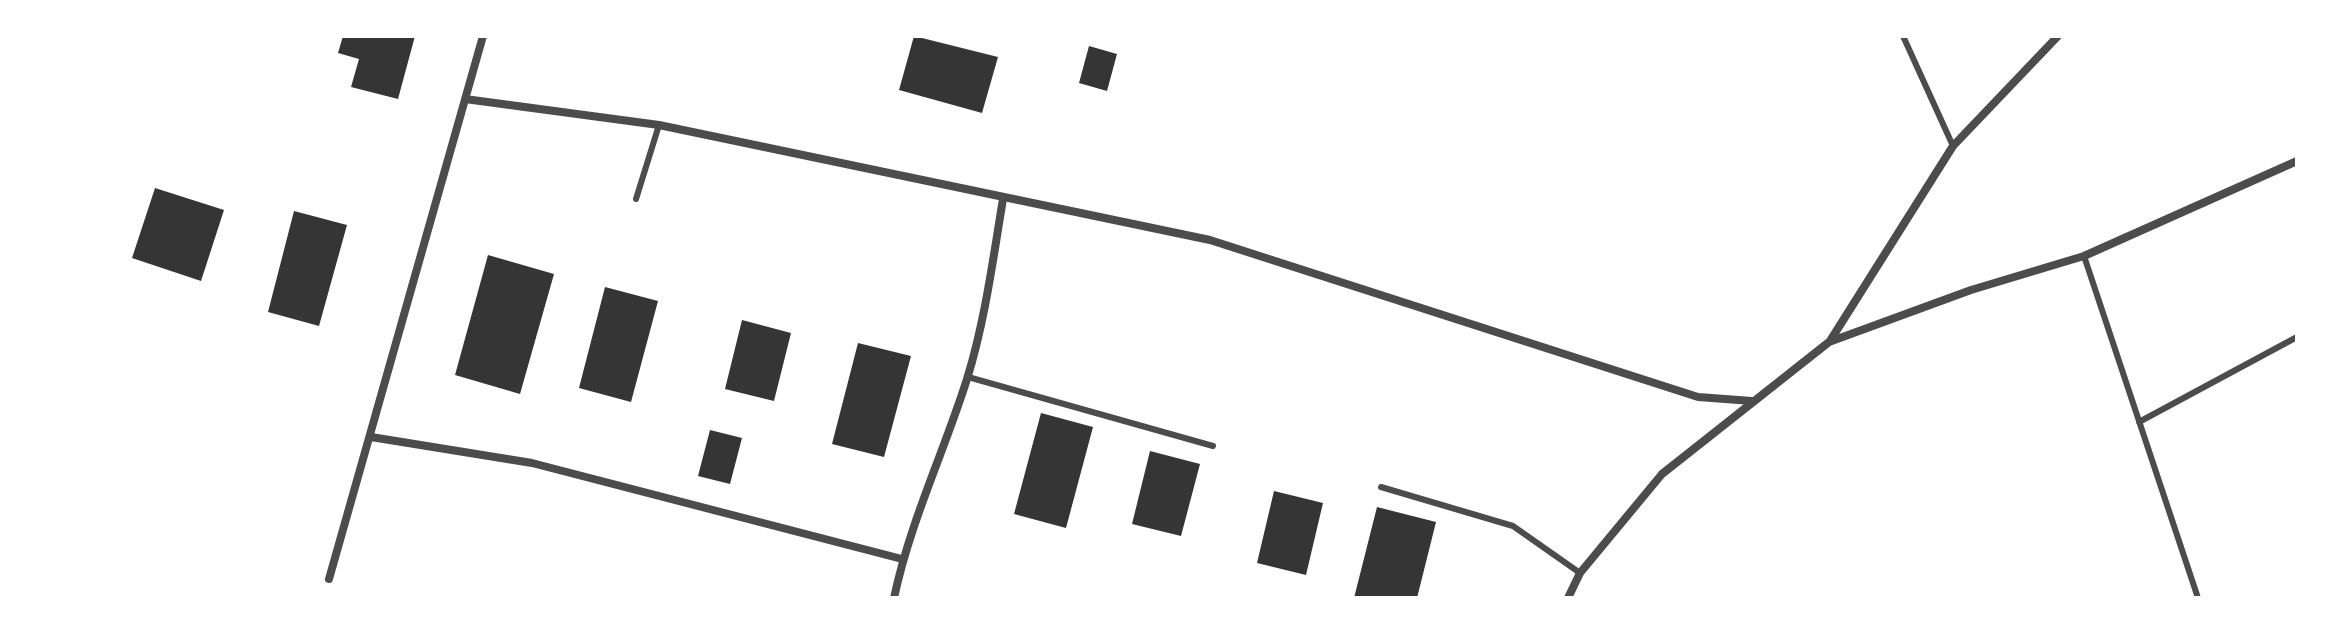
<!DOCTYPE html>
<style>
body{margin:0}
#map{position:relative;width:2333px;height:634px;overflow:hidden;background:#fff;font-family:"Libre Baskerville",serif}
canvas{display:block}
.frame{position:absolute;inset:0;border:38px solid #fff;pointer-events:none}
</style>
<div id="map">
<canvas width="2333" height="634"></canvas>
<div class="frame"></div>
</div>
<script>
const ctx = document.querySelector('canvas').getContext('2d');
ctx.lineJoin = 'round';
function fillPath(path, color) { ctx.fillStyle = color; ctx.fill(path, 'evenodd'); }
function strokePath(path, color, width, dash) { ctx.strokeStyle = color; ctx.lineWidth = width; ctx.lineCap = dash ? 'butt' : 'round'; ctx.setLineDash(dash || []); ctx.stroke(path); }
fillPath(new Path2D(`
 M343,36H415L398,99L351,87L359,59L338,53Z
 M914,36L998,57L982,113L899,90Z
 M1089,46L1117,54L1107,91L1079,83Z
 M155,188L224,210L201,281L132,258Z
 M294,211L347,225L319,326L268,312Z
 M488,255L554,274L520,394L455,375Z
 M605,287L658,301L631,402L579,388Z
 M742,320L791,333L774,401L725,389Z
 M858,343L911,356L884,457L832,444Z
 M1041,413L1093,427L1066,528L1014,514Z
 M710,430L742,438L730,484L698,476Z
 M1150,451L1200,464L1181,536L1132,524Z
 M1274,491L1323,503L1306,575L1257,563Z
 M1377,507L1436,522L1417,598H1354Z`), '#353535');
strokePath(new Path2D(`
 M1903,36L1953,146
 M636,199L659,125
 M2084,256L2198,598
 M968,377L1213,446
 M2139,422L2297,337
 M1381,487L1513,526L1580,573`), '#4c4c4c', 6);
strokePath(new Path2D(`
 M465,99L659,125L1210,240L1698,397L1752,401
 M1830,341L1953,146L2058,36
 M371,437L532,463L902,559
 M329,579L483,36
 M894,598C910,522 944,452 967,379C985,321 993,259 1003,199
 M1568,598L1580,573L1662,474L1829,342L1971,290L2084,256L2297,161`), '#4c4c4c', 8);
</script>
